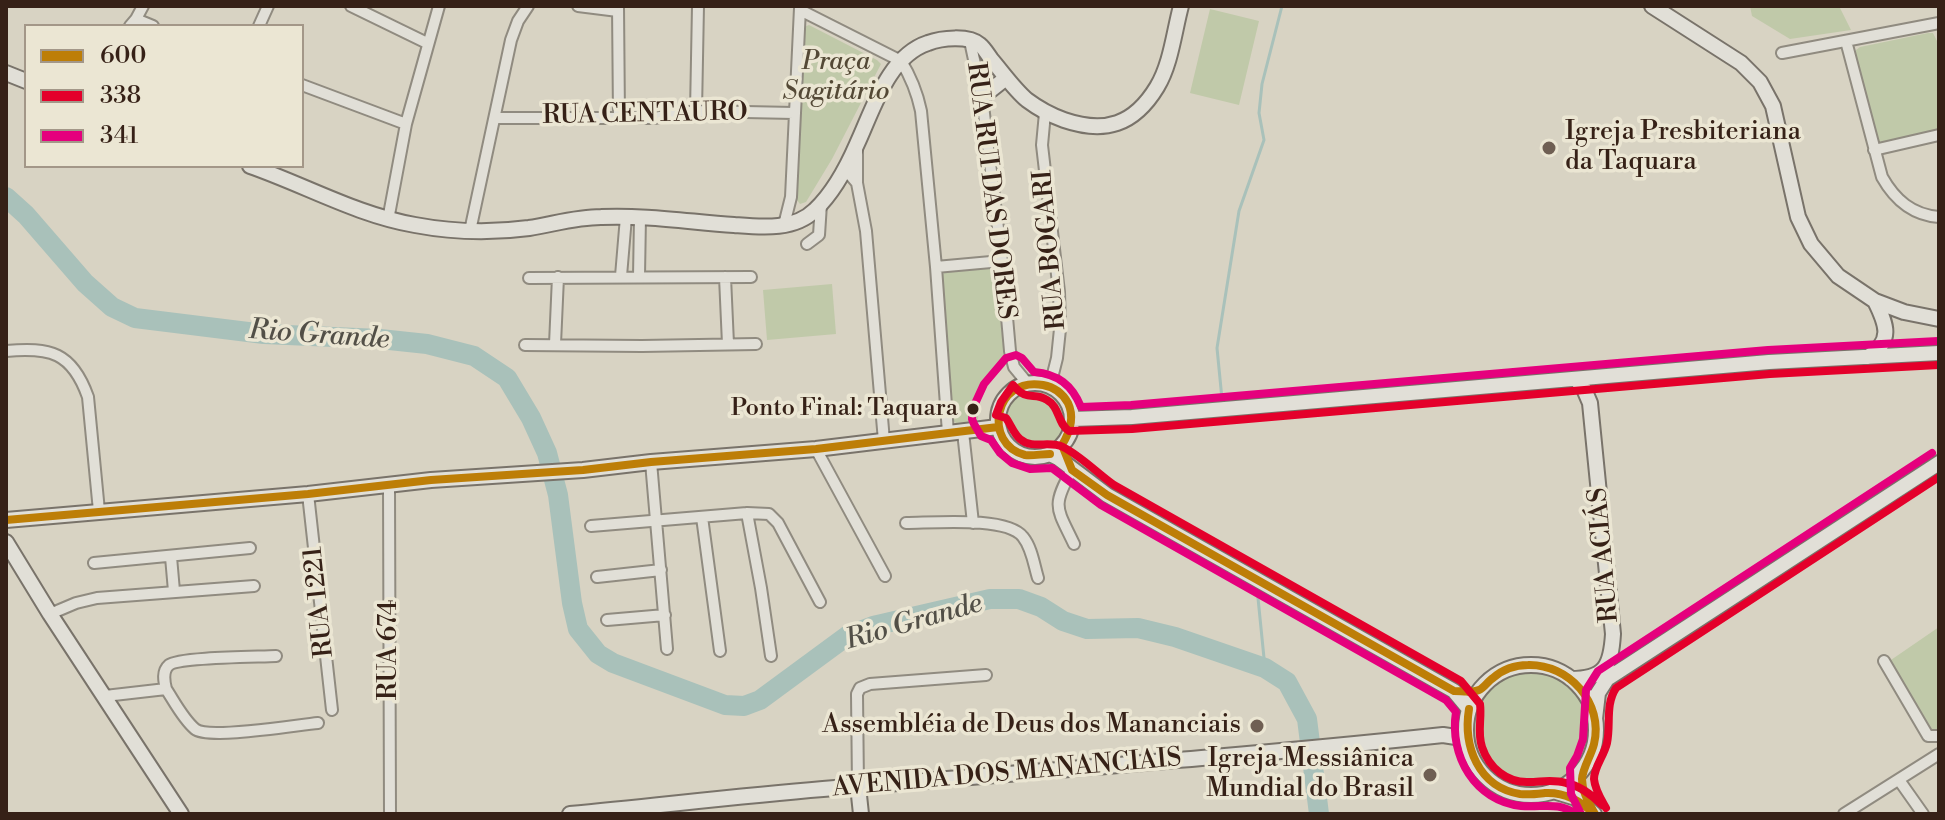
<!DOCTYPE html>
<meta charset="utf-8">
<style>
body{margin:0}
#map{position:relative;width:1945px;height:820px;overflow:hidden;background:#d8d3c3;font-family:"Libre Bodoni",serif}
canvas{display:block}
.frame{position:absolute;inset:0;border:8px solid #362117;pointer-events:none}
.legend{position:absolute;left:24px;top:24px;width:280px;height:144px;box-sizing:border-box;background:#ebe6d3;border:2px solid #a39788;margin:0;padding:10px 14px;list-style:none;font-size:24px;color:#362117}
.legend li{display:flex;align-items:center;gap:16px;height:40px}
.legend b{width:40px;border:2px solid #a39788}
</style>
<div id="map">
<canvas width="1945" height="820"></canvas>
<div class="frame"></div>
<ul class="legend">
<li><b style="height:10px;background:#bd7e07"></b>600</li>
<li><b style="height:10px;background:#e4002b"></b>338</li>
<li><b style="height:10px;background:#e5007d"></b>341</li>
</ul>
</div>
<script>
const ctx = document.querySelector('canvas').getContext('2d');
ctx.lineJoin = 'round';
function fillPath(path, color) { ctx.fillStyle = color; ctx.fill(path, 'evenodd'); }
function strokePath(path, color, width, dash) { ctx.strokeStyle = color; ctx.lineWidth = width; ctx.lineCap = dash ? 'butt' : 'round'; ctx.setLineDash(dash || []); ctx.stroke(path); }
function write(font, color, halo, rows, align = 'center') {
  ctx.font = font + ' "Libre Bodoni",serif'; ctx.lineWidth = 7; ctx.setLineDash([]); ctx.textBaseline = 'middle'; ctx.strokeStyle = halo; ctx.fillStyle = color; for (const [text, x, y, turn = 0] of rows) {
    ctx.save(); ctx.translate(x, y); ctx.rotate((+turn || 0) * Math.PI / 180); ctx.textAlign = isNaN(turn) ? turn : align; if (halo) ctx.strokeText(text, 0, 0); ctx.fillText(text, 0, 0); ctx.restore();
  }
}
fillPath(new Path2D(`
 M1750,6H1839L1851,30L1790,39L1752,16Z
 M1210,9L1259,21L1239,105L1190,93Z
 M809,25L877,60L881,64L832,159L806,202L800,204L797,200L804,27Z
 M1928,33H1933L1939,45V131L1879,144L1875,141L1855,54L1856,50L1860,47Z
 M989,266L994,268L996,273L1005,366L988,384L979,404L978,419L975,421L956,423L952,420L942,280L943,274L949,269Z
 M832,284L836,334L767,340L763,290Z
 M1007 418a29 29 0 1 1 58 0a29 29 0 1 1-58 0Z
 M1939,627V731L1933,734L1888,662Z
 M1473 730a59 59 0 1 1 118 0a59 59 0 1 1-118 0Z`), '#c0c9a9');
strokePath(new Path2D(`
 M1222,399L1217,348L1239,211L1264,140L1259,113L1262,84L1282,6
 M1257,588L1265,668`), '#a9c1ba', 3);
strokePath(new Path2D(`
 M6,197L26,215L85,283L112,307L135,318L264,334L380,339L427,344L474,356L507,378L531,418L547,453L558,495L572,603L578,629L598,654L613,663L725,705L744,706L760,700L847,636L873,626L990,599H1019L1041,607L1063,621L1087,629L1138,628L1175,637L1265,668L1287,682L1307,719L1319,814`), '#a9c1ba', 20);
const street = new Path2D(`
 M351,6L427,43
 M578,6L618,11
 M618,6L619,117
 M800,10L901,61C911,77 917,92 921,111L936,267L948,433
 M136,19L153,26
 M130,26L136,19L143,6
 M259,26L268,6
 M970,41L982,97L1002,261L1010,351L1014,367L1028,384
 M1846,41L1882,177C1895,200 1912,215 1939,217
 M1782,53L1939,23
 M302,85L406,124
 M696,111L698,6
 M1045,113L1042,145L1059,292L1060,329L1057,358L1050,386
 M496,118H654L696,111L794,113
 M1874,150L1939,135
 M845,169L857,183L866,231L884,441
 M857,183V149
 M388,220L406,124L439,6
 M784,225L791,197L800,8
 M470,231L511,40L518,21L528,6
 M807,244L819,235L821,204
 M936,267L1002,261
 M621,276L626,217
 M639,276L640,217
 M725,277L728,344
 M529,278L751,277
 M555,344L558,277
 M525,345L642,346L756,344
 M6,351C50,347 72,352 88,397L99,511
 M963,432L973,523
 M816,449L885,576
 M651,462L667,649
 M1072,470C1051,507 1057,508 1074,544
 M389,486L390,814
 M308,494L332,710
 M747,513L761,588L771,656
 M702,517L720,651
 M906,523C932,523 1007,516 1023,537C1032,548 1034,565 1038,578
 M591,526L747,513L769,514L778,523L820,602
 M171,557L174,591
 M94,563L250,548
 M597,577L661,570
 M50,614L76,603L97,598L254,586
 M607,620L665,615
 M1884,661L1928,736H1939
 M166,689C164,681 162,671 169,665C179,657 259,657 276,656
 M105,696L166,689C174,701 183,719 195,729C208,740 296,725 318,723
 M1899,780L1923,814
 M858,786L857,694L860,688L870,684L986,675
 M1844,814L1939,754`);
const secondary = new Path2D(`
 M1652,6L1741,63L1760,82L1773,106L1798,217L1811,244L1838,276L1875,301L1904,312L1939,319
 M6,73L26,81
 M982,97L1006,78
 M250,166C305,185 357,215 415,225C452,232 492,233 529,228C554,224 577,217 601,217C645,215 690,222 734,225C760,227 794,231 815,210C833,193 847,167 857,144C873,110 888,56 928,43C941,38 969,35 980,45C984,48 988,55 991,59C1003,73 1014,89 1027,100C1039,109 1050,115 1064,120C1105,134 1134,125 1157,87C1171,64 1174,32 1181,6
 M1868,357C1893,341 1887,325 1875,301
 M998 420a37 37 0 1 1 74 0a37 37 0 1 1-74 0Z
 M1072,419L1132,417L1769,362L1939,353
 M1050,454L1058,458L1107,495L1454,691L1469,709
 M6,520L308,494L431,480L583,470L651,462L816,449L998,427
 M6,542L50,614L181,814
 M1466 730a65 65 0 1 1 130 0a65 65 0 1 1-130 0Z
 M1571,679C1605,679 1611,666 1613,634L1590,403L1584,389L1576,379
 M1595,719L1598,693L1607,679L1939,463
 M858,786L861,814
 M1553,791L1576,798L1594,814
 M570,814C655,806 739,796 823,789C1030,772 1237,757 1443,735L1456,737L1467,742`);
strokePath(street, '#908b80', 14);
strokePath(secondary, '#79736a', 18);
strokePath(street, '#e1dfd7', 10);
strokePath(secondary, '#e1dfd7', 14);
strokePath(new Path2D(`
 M1050,454C1042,454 1032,456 1025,455C982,444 994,376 1043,385C1054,387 1063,394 1068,403C1075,418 1070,432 1062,445L1072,470L1107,495L1454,691C1462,691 1472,693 1479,690C1484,688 1488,681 1493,678C1502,670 1515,665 1528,665C1569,664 1604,703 1594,744C1591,756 1583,767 1582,779C1582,792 1589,803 1595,814
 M6,520L308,494L431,480L583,470L651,462L816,449L998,427
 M1469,709C1463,746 1478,787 1520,794C1528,795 1536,794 1545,793C1565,792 1580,800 1594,814`), '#bd7e07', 8);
strokePath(new Path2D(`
 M1602,805C1592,795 1581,786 1566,783C1553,779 1541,782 1529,782C1507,783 1489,768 1482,747C1477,732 1482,719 1480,704L1461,681L1114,485C1097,473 1081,456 1063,447C1049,440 1033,450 1020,439C1014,434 1011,425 1006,418L996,415L1001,402L1013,385C1028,403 1033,391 1047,400C1060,407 1057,423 1069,431L1132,429L1770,374L1939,365
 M1606,808C1601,799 1595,790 1594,779C1594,767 1604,756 1607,743C1611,724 1605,705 1616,688L1939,477`), '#e4002b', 8);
strokePath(new Path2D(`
 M1576,814C1558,801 1542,808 1521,806C1475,801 1449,756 1456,712L1446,700L1101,505L1052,468L1030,469L1012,463L1000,453L991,440L981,436L974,424L972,419L973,408L984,384L1006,358L1016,355L1022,358L1034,372C1058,374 1072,385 1081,407L1131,405L1768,350L1938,341
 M1581,814L1571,794L1570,768L1577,756L1583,739L1586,690L1598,671L1932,453`), '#e5007d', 8);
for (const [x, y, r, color] of [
 [1549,148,8,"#6f5f53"],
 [973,409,7,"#362117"],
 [1257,726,8,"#6f5f53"],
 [1430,775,8,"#6f5f53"]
]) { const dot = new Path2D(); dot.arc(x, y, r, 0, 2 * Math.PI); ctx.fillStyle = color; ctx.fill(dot); strokePath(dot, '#ebe6d3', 3); }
write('24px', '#362117', '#ebe6d3', [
 ["Ponto Final: Taquara",958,409]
], 'right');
write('italic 26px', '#544936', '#ebe6d3', [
 ["Praça",836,63],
 ["Sagitário",836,93]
]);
write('26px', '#362117', '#ebe6d3', [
 ["RUA CENTAURO",645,115,-1],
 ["RUA RUI DAS DORES",990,191,83],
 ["RUA BOGARI",1051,250,-95],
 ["RUA ACIÁS",1605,555,-95],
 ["RUA 1221",320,602,-96],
 ["RUA 674",390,650,-90],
 ["AVENIDA DOS MANANCIAIS",1007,774,-5]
]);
write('26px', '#362117', '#ebe6d3', [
 ["Igreja Presbiteriana",1565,133,"left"],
 ["da Taquara",1565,163,"left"],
 ["Assembléia de Deus dos Mananciais",1241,726],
 ["Igreja Messiânica",1414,760],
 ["Mundial do Brasil",1414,790]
], 'right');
write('italic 28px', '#524f47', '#ebe6d3', [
 ["Rio Grande",319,336,4],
 ["Rio Grande",914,623,-16]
]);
</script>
